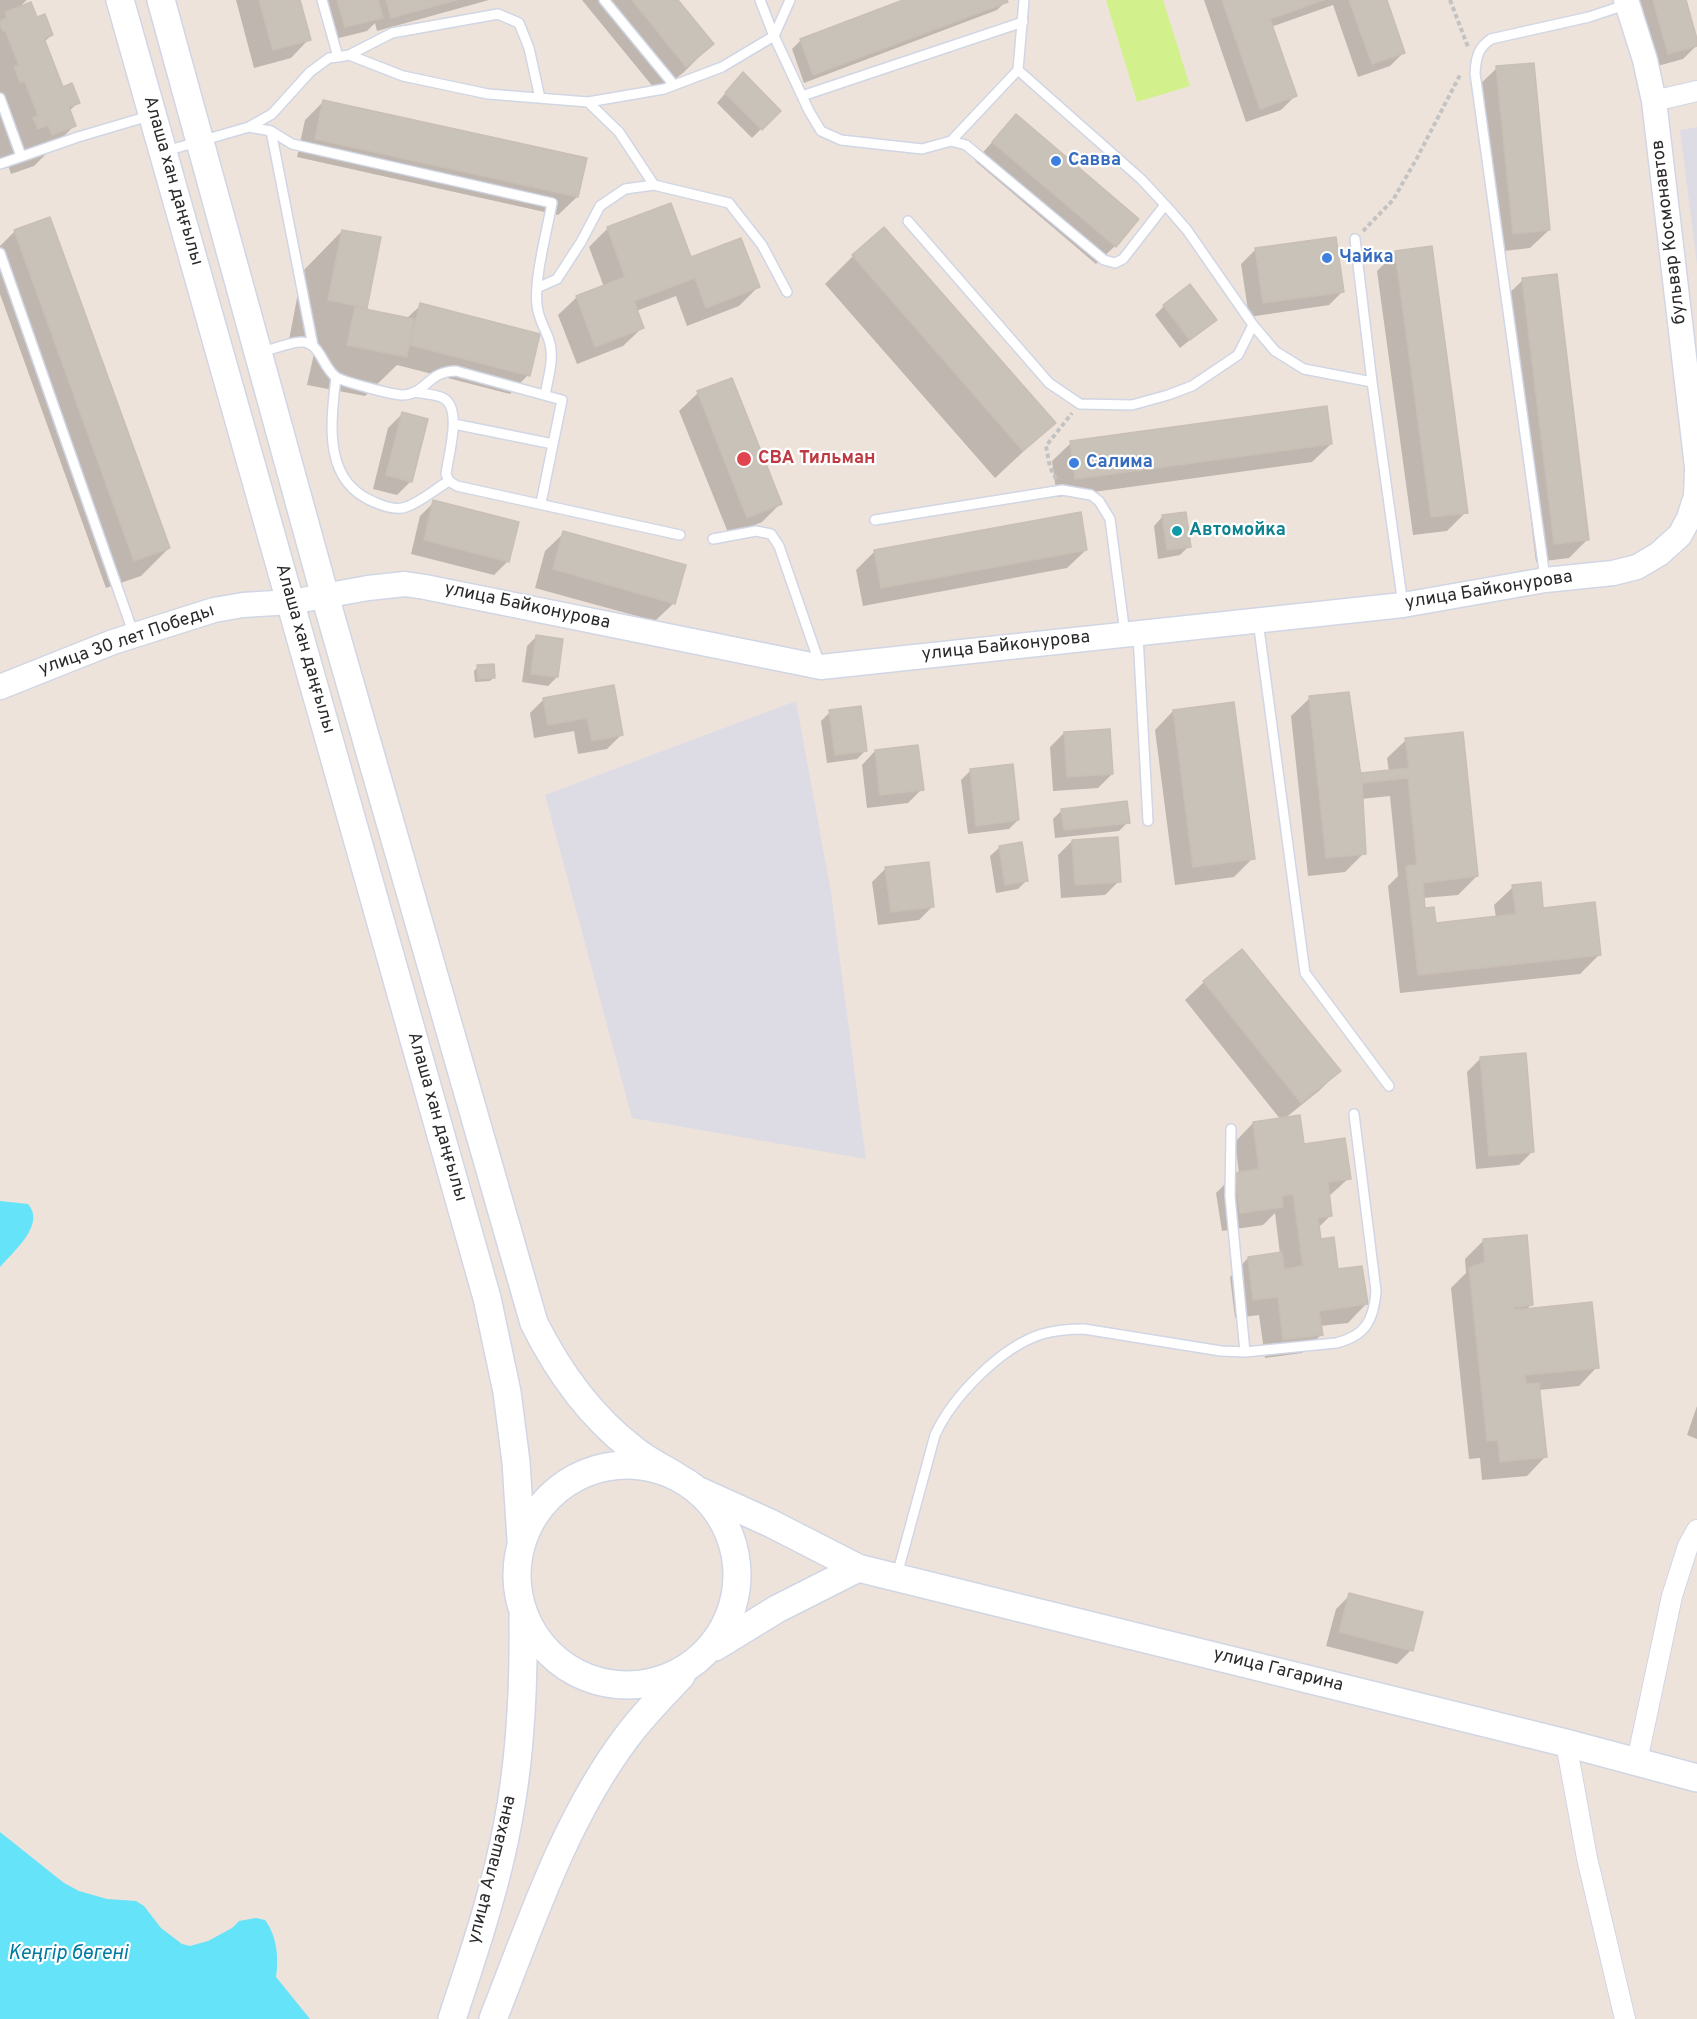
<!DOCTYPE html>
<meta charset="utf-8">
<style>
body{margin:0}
canvas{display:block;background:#eee3db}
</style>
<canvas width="1697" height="2019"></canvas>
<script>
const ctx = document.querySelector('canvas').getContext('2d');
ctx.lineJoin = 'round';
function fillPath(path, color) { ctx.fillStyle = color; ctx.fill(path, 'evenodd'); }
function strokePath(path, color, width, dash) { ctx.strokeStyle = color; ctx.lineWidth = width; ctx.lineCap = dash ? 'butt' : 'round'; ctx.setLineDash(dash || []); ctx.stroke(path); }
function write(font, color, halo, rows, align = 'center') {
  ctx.font = font + ' Overpass,sans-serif'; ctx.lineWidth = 4.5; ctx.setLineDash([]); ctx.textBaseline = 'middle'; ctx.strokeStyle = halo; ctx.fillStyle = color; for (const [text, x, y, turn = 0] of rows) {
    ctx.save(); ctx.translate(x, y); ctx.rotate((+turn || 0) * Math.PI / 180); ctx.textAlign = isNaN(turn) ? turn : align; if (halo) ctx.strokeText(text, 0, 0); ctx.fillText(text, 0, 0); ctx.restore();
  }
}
fillPath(new Path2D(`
 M1697,127V265L1680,130Z
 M796,701L831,892L866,1159L632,1118L545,795Z`), '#dddce5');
fillPath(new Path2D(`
 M1106,0H1163L1190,86L1137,102Z`), '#d2f18d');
fillPath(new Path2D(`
 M0,1201L28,1204C46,1224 14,1251 0,1267Z
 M0,1832L64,1883L79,1891L107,1899L136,1901L144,1906L161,1928L182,1944L190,1946L208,1941L232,1928L239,1921L256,1918L265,1920C277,1936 279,1958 276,1977L310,2019H0Z`), '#64e3f9');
fillPath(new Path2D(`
 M0,0H27L18,8L36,19L52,35L44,42L62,89L78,103L69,111L75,125L34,166L11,174L8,165L0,168Z
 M236,0H299L309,39L291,58L254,68Z
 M320,0H489L377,31L375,23L367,31L331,40Z
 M582,0H676L712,44L684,72L658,93Z
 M907,0L1006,1L997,10L804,83L792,49L801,40Z
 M1204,0H1385L1404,52L1390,66L1358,77L1333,5L1271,27L1295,96L1281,110L1246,122Z
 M1636,0H1685L1697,45L1683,59L1654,67Z
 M1497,68L1549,230L1530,248L1495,252L1478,86Z
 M734,83L779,111L752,138L717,103Z
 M324,101L577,197L558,215L297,157L305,120Z
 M1016,116L1115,246L1096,264L975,161Z
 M670,205L690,259L758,287L739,306L687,326L676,296L636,311L642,328L623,346L577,364L558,315L577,297L604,287L589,247L607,229Z
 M15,231L169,548L141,576L106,588L0,294V246Z
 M342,231L366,307L363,310L406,319L421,305L528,375L510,394L397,365L365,396L307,385L315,349L289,340L302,272Z
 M1255,250L1343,291L1329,305L1249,317L1241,264Z
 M1396,252L1466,512L1447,531L1413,535L1377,271Z
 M853,256L1054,423L995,478L825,284Z
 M1523,280L1588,539L1569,558L1536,562L1504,298Z
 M1164,306L1215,320L1180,348L1155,315Z
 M731,380L781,503L762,522L729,535L679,411L698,393Z
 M402,414L411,481L397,495L373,489L388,428Z
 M1071,443L1331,444L1312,462L1057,497L1052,461Z
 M434,502L508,561L494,575L411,554L420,516Z
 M1163,516L1189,546L1180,555L1158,559L1154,526Z
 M564,533L674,603L655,621L535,588L545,551Z
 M1086,550L1067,568L863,606L856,570L875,551Z
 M536,637L557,677L548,686L522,682L527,646Z
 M478,667L494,677L490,681L475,682L474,671Z
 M613,686L621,735L607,749L578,754L574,731L534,738L530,713L544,699Z
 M1310,698L1360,775L1389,772L1387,758L1406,740L1477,876L1458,895L1423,898L1424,910L1435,924L1496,918L1494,905L1513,887L1599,955L1580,974L1400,993L1388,886L1398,876L1390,796L1361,799L1364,853L1345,872L1308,876L1291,716Z
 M1173,711L1253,858L1234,877L1175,885L1155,730Z
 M830,712L866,750L857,759L827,763L821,721Z
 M1064,733L1112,774L1098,788L1053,791L1050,747Z
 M875,751L922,789L908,803L867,808L862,765Z
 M970,771L1018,820L1009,829L968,834L961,780Z
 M1062,810L1128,822L1119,831L1055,838L1053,819Z
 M1072,841L1119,881L1105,895L1061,898L1058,855Z
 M1000,847L1027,880L1018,889L996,893L990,856Z
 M886,868L933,906L919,920L878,925L872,882Z
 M1204,982L1339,1071L1320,1090L1284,1119L1302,1145L1349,1178L1328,1197L1331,1215L1318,1228L1320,1241L1337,1271L1366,1304L1348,1323L1320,1326L1321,1335L1302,1353L1265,1358L1259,1315L1235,1318L1230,1277L1248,1258L1280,1254L1275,1213L1263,1225L1222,1231L1216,1193L1235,1174L1239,1173L1235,1142L1253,1123L1281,1120L1185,1000Z
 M1481,1058L1533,1151L1519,1165L1476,1169L1467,1072Z
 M1483,1241L1532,1304L1526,1310L1597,1367L1579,1386L1539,1390L1545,1457L1527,1476L1482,1480L1480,1458L1469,1459L1451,1288L1466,1273L1465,1259Z
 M1697,1406V1439L1687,1435Z
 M1350,1595L1411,1650L1397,1664L1326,1646L1336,1609Z`), '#0003');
const building = new Path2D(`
 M259,0H300L311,40L273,50Z
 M337,0H378L383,18L345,27Z
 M386,0H457L391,18Z
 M632,0H678L714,44L686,67Z
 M903,0H1007L1008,2L813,75L800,39Z
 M1222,0H1324L1270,19L1297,96L1260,109Z
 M1349,0H1387L1405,53L1372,64Z
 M1653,0H1686L1697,39V46L1668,54Z
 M31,2L37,17L45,14L53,35L44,38L63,87L72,83L80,103L69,107L76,126L52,135L48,125L38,129L33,118L38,116L25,81L20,82L14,67L19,65L5,30L3,31L0,24V21L7,18L5,12Z
 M1534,63L1550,230L1513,234L1496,66Z
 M743,72L781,111L762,130L725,93Z
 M323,100L587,158L578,197L315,139Z
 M1016,114L1139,219L1116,247L992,142Z
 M671,203L691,257L741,238L760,287L706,308L695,278L634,301L644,328L595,347L576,296L625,277L607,227Z
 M50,217L170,548L134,561L14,230Z
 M884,227L1056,423L1023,451L852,255Z
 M342,230L381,237L367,308L328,300Z
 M1336,237L1344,292L1263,303L1255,248Z
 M1432,246L1468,513L1431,517L1395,251Z
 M1557,274L1589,540L1554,544L1522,278Z
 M1190,284L1217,320L1190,340L1163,305Z
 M420,303L540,334L530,376L410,345Z
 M355,307L414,319L407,357L347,345Z
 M732,378L782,504L747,518L697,391Z
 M1327,406L1332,444L1075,479L1070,441Z
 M402,412L428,419L412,482L386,475Z
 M433,500L519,522L509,562L424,540Z
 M1081,512L1087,550L881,588L874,550Z
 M1186,512L1191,547L1167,550L1162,515Z
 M563,531L686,565L675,604L553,569Z
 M536,635L563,639L558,677L531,674Z
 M494,664L495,678L478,679L477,665Z
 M614,685L623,735L592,741L587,718L548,725L543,698Z
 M1349,692L1362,783L1366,854L1326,858L1309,696Z
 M1234,702L1255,859L1193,867L1173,710Z
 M861,706L867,751L835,755L829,710Z
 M1110,729L1113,774L1067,777L1064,732Z
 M1463,732L1478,876L1423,883L1425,908L1434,907L1436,923L1516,914L1512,885L1541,882L1543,908L1595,902L1601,955L1418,975L1406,866L1417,865L1408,778L1362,783L1361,773L1409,768L1405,738Z
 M918,745L924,790L880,795L875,750Z
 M1013,764L1019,820L976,826L970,769Z
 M1127,801L1130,823L1064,830L1061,809Z
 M1118,837L1121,882L1075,885L1072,840Z
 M1022,842L1028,881L1005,885L999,846Z
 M929,862L934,907L891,912L885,867Z
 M1242,949L1341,1071L1301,1103L1203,981Z
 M1526,1053L1534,1152L1489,1156L1480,1057Z
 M1300,1115L1304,1144L1345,1138L1351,1179L1328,1182L1332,1216L1318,1218L1321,1239L1334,1237L1338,1269L1362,1266L1368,1304L1319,1311L1323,1335L1283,1340L1278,1297L1253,1300L1248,1257L1282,1252L1284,1269L1303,1266L1293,1194L1282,1196L1283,1207L1240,1213L1234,1173L1259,1169L1253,1122Z
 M1527,1235L1533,1305L1514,1307V1310L1592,1302L1599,1368L1525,1375L1526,1384L1539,1383L1547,1457L1500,1462L1498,1440L1487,1441L1469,1268L1485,1262L1483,1239Z
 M1349,1593L1423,1612L1413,1651L1339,1632Z`);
fillPath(building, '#c8c2b9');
strokePath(building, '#c9bfb4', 1.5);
const service = new Path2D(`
 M322,0L338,57
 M604,0L674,85
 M760,0L774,36L790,0
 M349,55L392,33L498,14L519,23L529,48L540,98
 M1018,70L1141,179L1167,207L1187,230L1253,325L1275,351L1304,369L1372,382L1403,605
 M802,96L1023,22
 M0,98L21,156
 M588,102L619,132L654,185
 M249,127L271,131L292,144L552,203C547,231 534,278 537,305C538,318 545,328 549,340C555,357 548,378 545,395
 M271,131L313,346
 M951,141L966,145L1104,260L1115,263L1123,259L1165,205
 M166,151L249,127L272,114L310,72L329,58L338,57L349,55L403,76L488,94L588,102L664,89L722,67L774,36L809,111L821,131L841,140L922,149L951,141L1018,70L1024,0
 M0,164L78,137L149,116
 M908,221L1049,383L1080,404L1132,405L1168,395L1192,386L1238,355L1253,325
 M1355,239L1372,382
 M0,253L134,635
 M537,288L557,279L581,242L600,206L625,189L654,185L729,203L762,245L787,292
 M261,352C271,350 293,341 302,342C320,342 323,368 336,377C344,382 393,395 403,395C426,394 428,371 456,371L562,400L541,503
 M336,377C331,422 322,481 374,502C383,506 396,511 406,507C421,502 435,489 449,481
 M415,392C424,394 435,394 443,398C463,408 448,456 446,474L449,481L457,486L680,535
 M454,424L553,444
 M875,520L1062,490L1091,495L1099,501L1110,519L1125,634
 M713,539L756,531L771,534L779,546L820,665
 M1545,578L1475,73C1476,57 1478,48 1491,39L1589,17L1628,4
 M1258,621L1305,973L1389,1086
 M1138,635L1148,821
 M1231,1129L1230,1196L1245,1352
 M897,1575L935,1435C953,1396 1001,1347 1042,1334C1056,1330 1070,1329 1084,1329L1221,1351L1245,1352L1336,1343C1366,1336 1374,1319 1376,1291L1354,1114`);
const minor = new Path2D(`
 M1654,101L1697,91
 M1566,1743L1587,1858L1625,2019
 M1637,1761L1672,1596L1688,1546L1697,1530`);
const tertiary = new Path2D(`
 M1626,0L1645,60L1654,101L1697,467
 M0,687L113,642L214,610L243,605L291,602L368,588L405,584L425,587L821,667L1403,605L1545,580L1613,573L1637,567L1659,554L1680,535L1689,518L1696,496L1697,471`);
const secondary = new Path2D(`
 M120,0L487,1298L507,1392L516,1462L521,1540
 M161,0L325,596L534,1323C558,1371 590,1416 633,1449C646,1460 661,1467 676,1476
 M517 1575a110 110 0 1 1 220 0a110 110 0 1 1-220 0Z
 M697,1490L770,1523L858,1568L1566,1743L1697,1778
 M715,1647L777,1609L858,1568
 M452,2019C473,1955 496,1888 508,1822C521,1754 524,1686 523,1617
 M493,2019C531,1923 564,1821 626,1738C643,1715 662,1696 681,1676`);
strokePath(service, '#d0d6e4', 12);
strokePath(minor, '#d0d6e4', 22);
strokePath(tertiary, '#d0d6e4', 27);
strokePath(secondary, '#d0d6e4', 30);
strokePath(new Path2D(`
 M1450,0L1468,47
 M1363,231L1393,200L1417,158L1461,73
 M1056,479L1050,467L1046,446L1072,413`), '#c3c3c3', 4, [4.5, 3]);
strokePath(service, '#fff', 9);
strokePath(minor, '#fff', 20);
strokePath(tertiary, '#fff', 24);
strokePath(secondary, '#fff', 27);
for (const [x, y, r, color] of [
 [1056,161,6,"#3f7fe0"],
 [1327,258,6,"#3f7fe0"],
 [744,459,8,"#e0444e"],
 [1074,463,6,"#3f7fe0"],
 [1177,531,6,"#0f9aa8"]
]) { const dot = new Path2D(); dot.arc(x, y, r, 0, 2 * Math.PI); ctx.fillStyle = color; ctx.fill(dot); strokePath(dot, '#fff', 2); }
write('bold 18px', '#366cbe', '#fff', [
 ["Савва",1068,161],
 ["Чайка",1339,258],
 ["Салима",1086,463]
], 'left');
write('18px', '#2a2a2a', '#fff', [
 ["Алаша хан даңғылы",172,181,74],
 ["бульвар Космонавтов",1670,232,-97],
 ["улица Байконурова",1489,591,-9],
 ["улица Байконурова",527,607,12],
 ["улица 30 лет Победы",127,641,-19],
 ["улица Байконурова",1006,647,-6],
 ["Алаша хан даңғылы",304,649,74],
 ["Алаша хан даңғылы",436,1117,74],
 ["улица Гагарина",1278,1671,14],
 ["улица Алашахана",493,1870,-76]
]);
write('bold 18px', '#be3a42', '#fff', [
 ["СВА Тильман",758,459]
], 'left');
write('bold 18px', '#0d838f', '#fff', [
 ["Автомойка",1189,531]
], 'left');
write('italic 20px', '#027ba0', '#fff', [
 ["Кеңгір бөгені",68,1955]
]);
</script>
